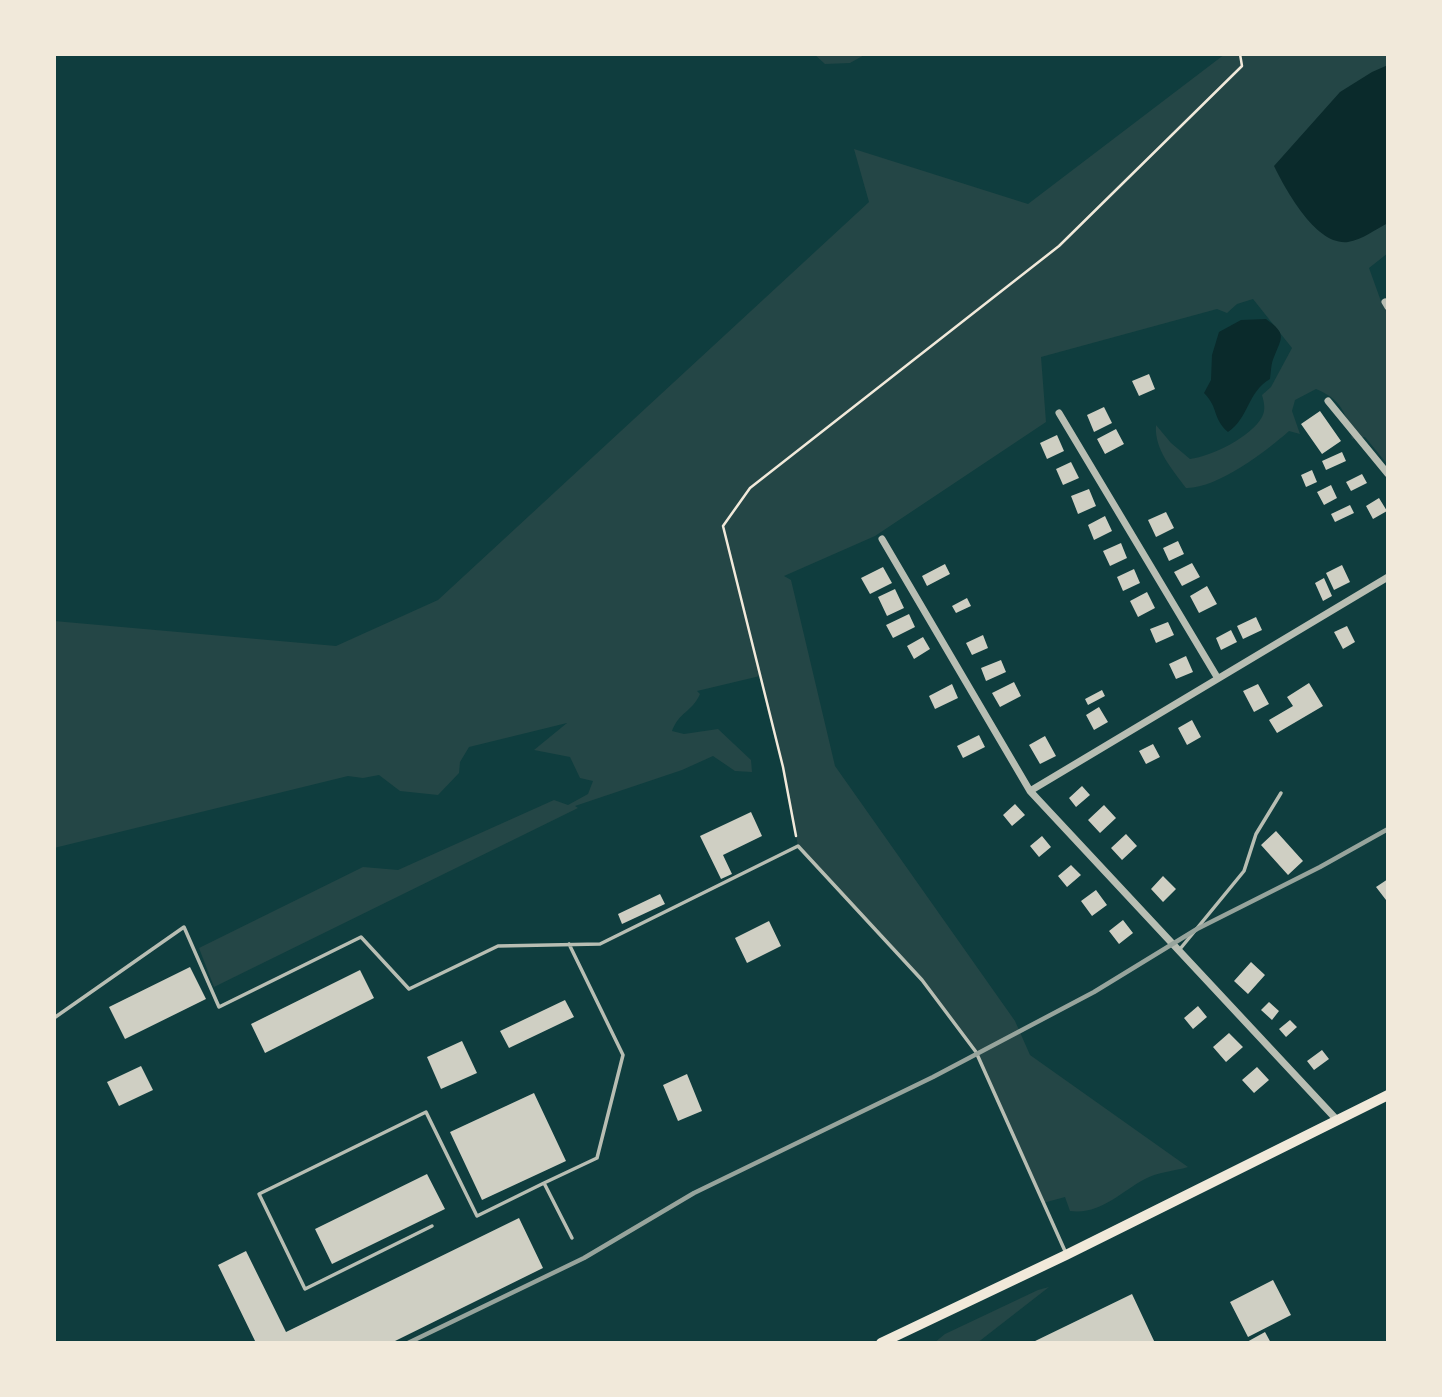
<!DOCTYPE html>
<style>
body{margin:0}
#map{position:relative;width:1442px;height:1397px;overflow:hidden;background:#0f3d3e;font-family:Arial,sans-serif}
canvas{display:block}
.frame{position:absolute;inset:0;border:56px solid #f1e9da;pointer-events:none}
</style>
<div id="map">
<canvas width="1442" height="1397"></canvas>
<div class="frame"></div>
</div>
<script>
const ctx = document.querySelector('canvas').getContext('2d');
ctx.lineJoin = 'round';
function fillPath(path, color) { ctx.fillStyle = color; ctx.fill(path, 'evenodd'); }
function strokePath(path, color, width, dash) { ctx.strokeStyle = color; ctx.lineWidth = width; ctx.lineCap = dash ? 'butt' : 'round'; ctx.setLineDash(dash || []); ctx.stroke(path); }
fillPath(new Path2D(`
 M814,54H866L850,63L825,64Z
 M1225,54H1388V253L1369,268L1382,304L1388,312V465L1365,437L1352,439C1346,413 1342,400 1316,389L1295,400L1292,411L1300,434L1289,431C1267,451 1216,489 1186,488C1172,469 1154,449 1156,425L1171,443L1190,459C1212,456 1251,437 1262,417C1266,410 1264,402 1262,395L1271,387L1292,348L1253,299L1237,304L1227,313L1217,309L1041,357L1046,422L875,536L784,576L791,580L835,766L1015,1021L1030,1055L1188,1167C1175,1171 1157,1172 1145,1179C1120,1192 1101,1215 1070,1211L1065,1197L1043,1203L976,1052L922,980L798,846L783,767L760,676L697,691L700,694C692,712 679,712 672,731L684,734L718,729L751,760L752,772L735,771L713,756L682,770L575,806L578,808L214,987L199,948L363,867L398,870L554,800L568,805L588,794L593,781L580,778L570,757L534,750L567,723L469,747L460,762L459,773L438,795L400,791L379,775L363,778L348,776L54,848V621L336,646L438,600L869,202L854,149L1028,204Z
 M1049,1287L977,1343H934L945,1334L1038,1290Z`), '#244646');
fillPath(new Path2D(`
 M1388,65V223C1376,229 1362,240 1348,242C1316,246 1286,190 1274,166L1340,92L1372,72Z
 M1266,319C1287,334 1282,337 1274,357C1271,363 1271,372 1270,379C1248,391 1249,418 1228,432C1212,418 1219,408 1204,393L1211,380L1212,355L1219,332L1241,320Z`), '#0a2a2b');
fillPath(new Path2D(`
 M1149,374L1155,389L1139,396L1132,381Z
 M1104,407L1112,423L1094,432L1087,415Z
 M1320,411L1341,441L1322,454L1301,424Z
 M1116,429L1124,444L1105,454L1097,439Z
 M1057,435L1064,451L1047,459L1040,443Z
 M1342,452L1346,461L1326,470L1322,461Z
 M1071,462L1079,478L1063,485L1056,469Z
 M1312,470L1317,482L1306,487L1301,475Z
 M1362,474L1367,483L1351,491L1346,482Z
 M1331,485L1337,498L1324,505L1317,492Z
 M1089,489L1096,506L1078,514L1071,496Z
 M1379,498L1387,511L1373,519L1366,506Z
 M1350,505L1354,513L1335,522L1331,514Z
 M1166,512L1174,528L1156,537L1148,520Z
 M1105,516L1112,531L1094,540L1088,525Z
 M1178,541L1184,554L1169,561L1163,548Z
 M1121,543L1127,558L1110,566L1103,551Z
 M1192,563L1200,577L1182,586L1174,572Z
 M945,564L950,574L927,586L922,576Z
 M1342,565L1350,582L1334,590L1326,573Z
 M883,567L892,583L870,594L861,578Z
 M1134,569L1140,583L1123,591L1117,577Z
 M1324,578L1332,596L1323,601L1315,583Z
 M1207,586L1217,604L1199,613L1190,596Z
 M895,589L904,608L887,616L878,597Z
 M1147,592L1155,608L1138,617L1130,601Z
 M967,598L971,606L956,613L952,606Z
 M909,614L915,627L893,638L886,625Z
 M1256,617L1262,630L1243,639L1237,626Z
 M1168,622L1174,635L1156,643L1150,629Z
 M1347,626L1355,642L1343,649L1334,632Z
 M1231,630L1237,642L1221,650L1216,638Z
 M983,635L988,648L972,655L966,643Z
 M923,637L930,649L914,659L907,646Z
 M1186,656L1193,672L1176,679L1169,664Z
 M1001,660L1006,672L986,681L981,668Z
 M1014,682L1021,696L1000,707L992,693Z
 M1309,683L1323,706L1277,733L1269,720L1293,706L1287,697Z
 M952,684L958,698L935,709L929,696Z
 M1258,684L1269,704L1254,712L1243,691Z
 M1102,690L1105,696L1088,705L1085,699Z
 M1099,707L1108,722L1094,730L1086,715Z
 M1192,720L1201,737L1187,745L1178,728Z
 M979,735L985,747L963,758L957,746Z
 M1045,736L1056,756L1040,764L1029,745Z
 M1153,744L1160,757L1146,764L1139,751Z
 M1082,786L1090,795L1076,807L1069,798Z
 M1015,804L1025,815L1012,826L1003,815Z
 M1104,805L1116,818L1100,833L1088,820Z
 M751,812L762,836L723,855L732,874L721,879L700,836Z
 M1276,831L1303,861L1288,875L1261,845Z
 M1126,834L1137,846L1122,860L1111,848Z
 M1042,836L1051,847L1039,857L1030,846Z
 M1071,865L1081,875L1067,887L1058,876Z
 M1163,876L1176,889L1163,902L1151,889Z
 M1388,879V899L1386,900L1376,887Z
 M1096,890L1107,905L1092,916L1081,901Z
 M660,894L665,904L622,924L618,914Z
 M1123,920L1133,933L1119,944L1109,931Z
 M769,921L781,946L747,963L735,938Z
 M1251,962L1265,975L1248,994L1234,981Z
 M190,967L206,999L125,1039L109,1007Z
 M360,970L374,998L265,1053L251,1024Z
 M565,1000L574,1017L509,1048L500,1031Z
 M1269,1002L1279,1011L1272,1020L1261,1010Z
 M1198,1006L1207,1017L1193,1029L1184,1018Z
 M1290,1020L1297,1027L1286,1037L1279,1029Z
 M1229,1033L1243,1047L1226,1062L1213,1047Z
 M462,1041L477,1073L441,1089L427,1057Z
 M1322,1050L1329,1059L1314,1070L1307,1061Z
 M141,1066L153,1090L119,1106L107,1082Z
 M1257,1067L1269,1080L1254,1093L1242,1080Z
 M687,1074L702,1111L678,1121L663,1085Z
 M534,1093L566,1161L482,1200L450,1132Z
 M427,1174L445,1209L332,1264L315,1229Z
 M519,1218L543,1268L391,1343H256L218,1265L246,1251L286,1332Z
 M1273,1280L1291,1315L1248,1337L1230,1302Z
 M1132,1294L1155,1343H1031Z
 M1265,1332L1271,1343H1245Z`), '#cfcfc3');
strokePath(new Path2D(`
 M796,836L783,767L723,526L750,488L1059,246L1242,66L1240,54`), '#f1e9da', 2.5);
strokePath(new Path2D(`
 M569,944L623,1055L597,1158L544,1183L572,1238
 M1180,949L1244,871L1256,834L1281,793
 M54,1018L184,927L219,1007L361,937L409,989L498,946L600,944L798,846L922,980L976,1052L1065,1251
 M432,1226L305,1289L259,1194L426,1112L477,1216L544,1183`), '#b8beb3', 3.5);
strokePath(new Path2D(`
 M1385,302L1388,307
 M1328,401L1388,474
 M1059,413L1217,677
 M882,539L1030,791L1337,1120
 M1030,791L1388,577`), '#b8beb3', 7);
strokePath(new Path2D(`
 M881,1343L1066,1255L1388,1095`), '#f1e9da', 10);
strokePath(new Path2D(`
 M408,1343L584,1258L694,1193L933,1077L1094,992L1197,929L1320,867L1388,829`), '#97a49c', 4.5);
</script>
